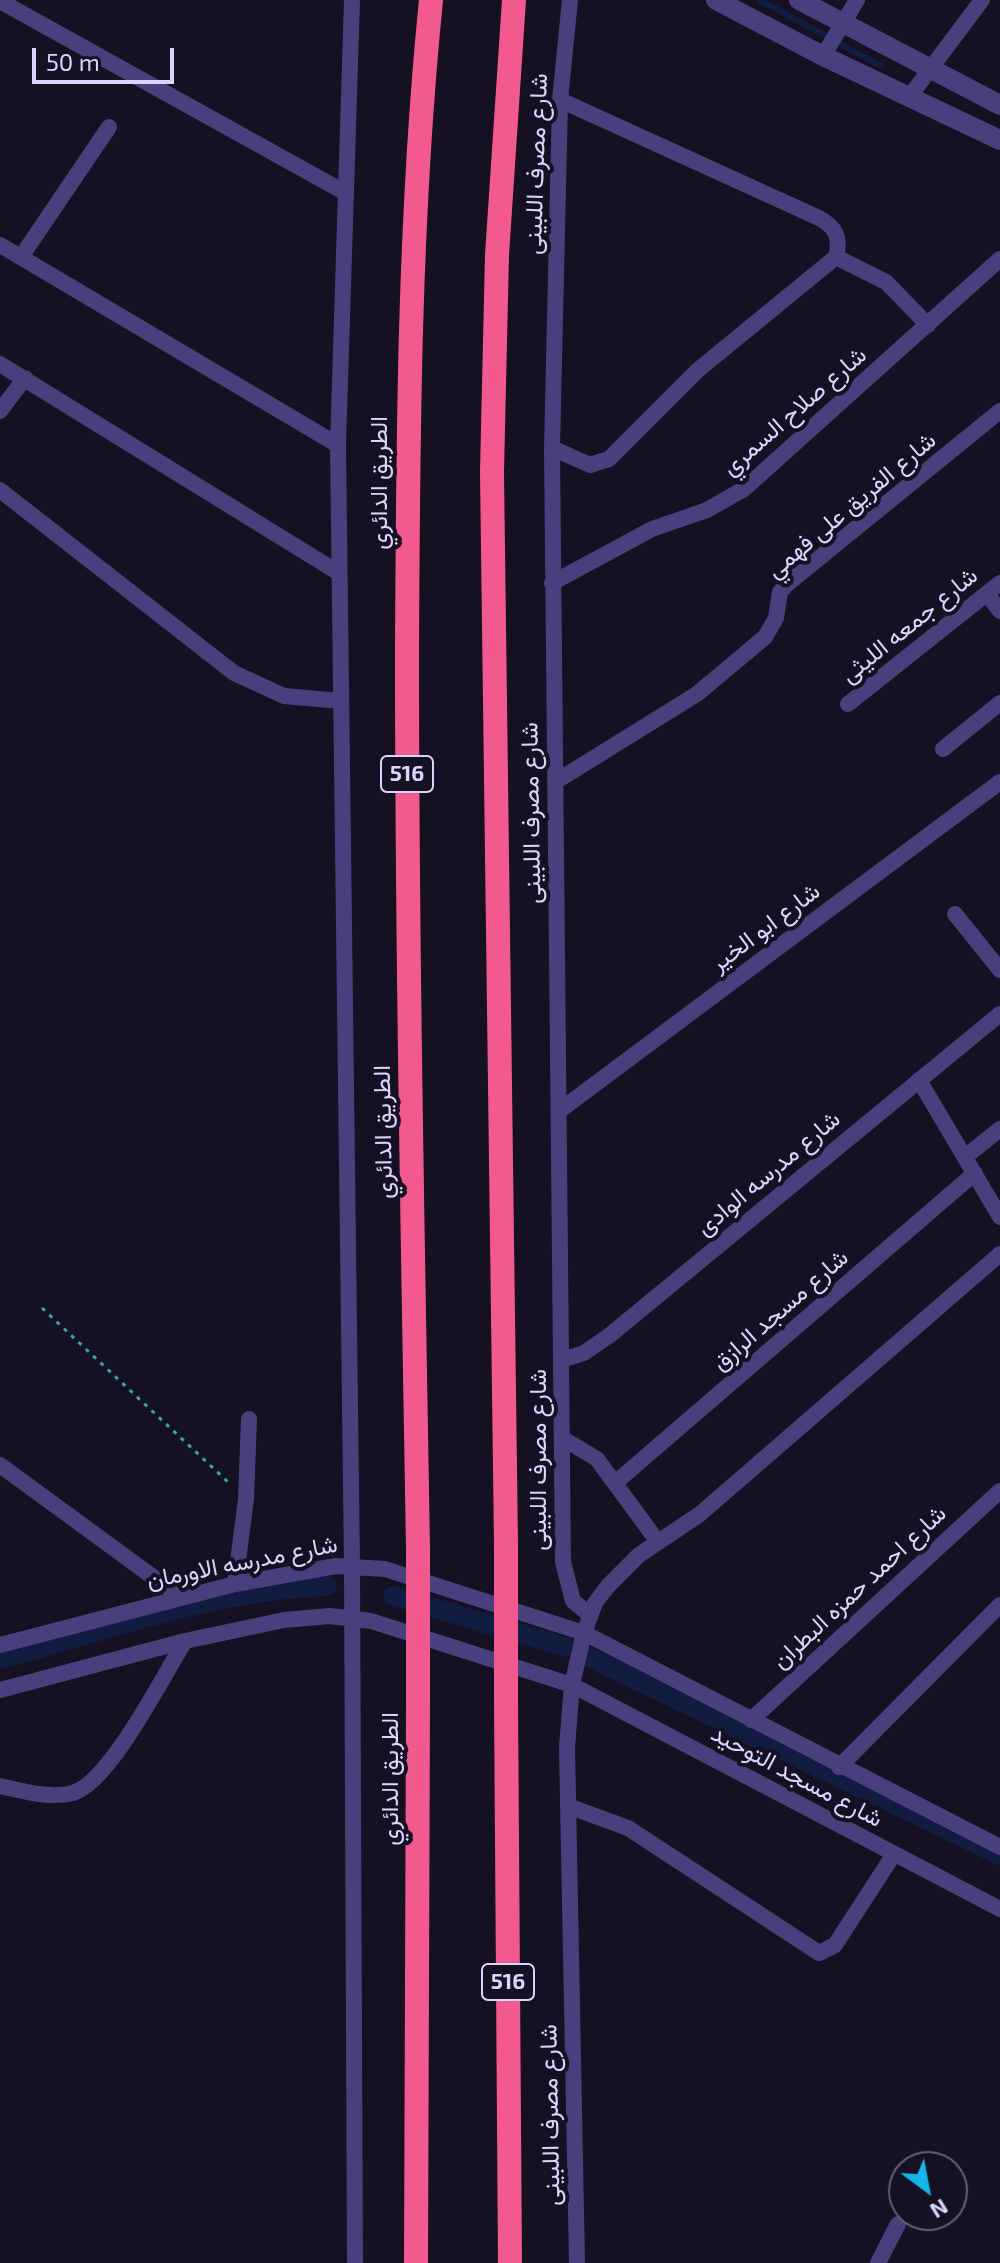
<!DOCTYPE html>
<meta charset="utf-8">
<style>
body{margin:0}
#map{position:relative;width:1000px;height:2263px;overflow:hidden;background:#151022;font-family:"Exo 2",sans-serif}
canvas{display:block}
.north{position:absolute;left:888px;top:2151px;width:80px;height:80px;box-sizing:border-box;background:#151022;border:2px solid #655e79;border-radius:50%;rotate:148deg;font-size:22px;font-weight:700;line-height:32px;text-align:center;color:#ddd4fb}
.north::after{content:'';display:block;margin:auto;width:28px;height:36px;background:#13b8e8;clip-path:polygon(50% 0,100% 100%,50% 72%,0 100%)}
.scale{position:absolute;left:32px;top:48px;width:142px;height:36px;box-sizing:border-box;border:4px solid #ddd4fb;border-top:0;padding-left:10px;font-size:24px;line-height:28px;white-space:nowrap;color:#ddd4fb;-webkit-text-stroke:6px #151022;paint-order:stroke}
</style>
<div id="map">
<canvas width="1000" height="2263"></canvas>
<div class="north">N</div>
<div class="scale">50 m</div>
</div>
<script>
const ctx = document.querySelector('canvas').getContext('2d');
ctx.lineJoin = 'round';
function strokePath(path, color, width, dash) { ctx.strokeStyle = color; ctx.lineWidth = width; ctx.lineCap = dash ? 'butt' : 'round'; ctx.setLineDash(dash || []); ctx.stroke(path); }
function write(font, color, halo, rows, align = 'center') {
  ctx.font = font + ' "Exo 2",Vazirmatn,sans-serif'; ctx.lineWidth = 8; ctx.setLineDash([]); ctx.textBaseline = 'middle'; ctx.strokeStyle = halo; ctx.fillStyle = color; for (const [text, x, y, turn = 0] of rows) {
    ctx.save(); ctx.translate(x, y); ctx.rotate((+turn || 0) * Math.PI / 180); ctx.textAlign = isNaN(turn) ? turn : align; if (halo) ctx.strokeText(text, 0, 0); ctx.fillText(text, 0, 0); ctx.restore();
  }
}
strokePath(new Path2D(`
 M760,0L881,66`), '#101c40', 6);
strokePath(new Path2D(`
 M394,1596L566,1647
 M587,1656L1000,1855
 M0,1659C107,1630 216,1590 327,1586`), '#101c40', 20);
strokePath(new Path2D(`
 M42,1308L228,1482`), '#39a3ab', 3, [4, 6]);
strokePath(new Path2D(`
 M352,0L338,445L352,1565L355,2263
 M570,0L560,100L552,448L563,1562L573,1601L590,1615
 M0,1L344,192
 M823,56L857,0
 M910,96L982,0
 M0,245L338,445
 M21,257L109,127
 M836,257L886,282L928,325
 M0,364L339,573
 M0,411L25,378
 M552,448L590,465L609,459L698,370L836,257C841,238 836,227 819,218L560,100
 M0,490L234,673L284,696L341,701
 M552,583L652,529L707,510L744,489L1000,259
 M987,594L1000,611
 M848,704L1000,583
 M943,749L1000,703
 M555,782L697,694L765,637L776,618L780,592L786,585L1000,411
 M955,914L1000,970
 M919,1080L1000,1217
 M559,1111L1000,782
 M965,1157L1000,1129
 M562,1360L584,1353L610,1335L1000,1014
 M562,1438L597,1459L658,1542
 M0,1465L179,1596
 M615,1483L975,1173
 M235,1584L246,1499L249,1419
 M0,1645L235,1584L336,1566L385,1569L584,1633L1000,1847
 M0,1690L185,1641L284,1620L330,1616L371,1621L572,1685L1000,1909
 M751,1720L1000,1491
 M839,1767L1000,1605
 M0,1786C23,1791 50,1799 73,1793C110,1782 163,1676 185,1641
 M568,1806L628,1828L819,1953L835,1945L894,1854
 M577,2263L567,1747L572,1685L584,1633L595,1603L608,1586L639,1555L700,1514L1000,1254
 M878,2263L898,2224`), '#493f7d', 16);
strokePath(new Path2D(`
 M716,0L823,56L1000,140
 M799,0L1000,105`), '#493f7d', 20);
strokePath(new Path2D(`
 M506,1545L492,472L497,255L514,0
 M418,1549C413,1250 407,952 407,653C408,435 409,218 431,0
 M506,1701L510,2263
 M416,2263L418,1702`), '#f1598f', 24);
strokePath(new Path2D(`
 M506,1545V1701
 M418,1549V1702`), '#f1598f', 24);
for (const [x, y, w] of [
 [407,774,52],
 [508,1982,52]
]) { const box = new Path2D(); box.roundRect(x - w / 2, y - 18, w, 36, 6); ctx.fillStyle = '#151022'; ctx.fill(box); strokePath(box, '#ddd4fb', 2); }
write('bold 22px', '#ddd4fb', null, [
 ["516",407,774],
 ["516",508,1982]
]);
write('24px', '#ddd4fb', '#151022', [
 ["شارع مصرف اللبينى",536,164,-88],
 ["شارع صلاح السمري",794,411,-41],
 ["الطريق الدائري",379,483,-90],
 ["شارع الفريق على فهمي",851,505,-40],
 ["شارع جمعه الليثى",909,625,-39],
 ["شارع مصرف اللبينى",531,813,-91],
 ["شارع ابو الخير",765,927,-37],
 ["الطريق الدائري",383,1132,-91],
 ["شارع مدرسه الوادى",768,1173,-40],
 ["شارع مسجد الرازق",780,1310,-41],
 ["شارع مصرف اللبينى",538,1460,-90],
 ["شارع مدرسه الاورمان",242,1562,-11],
 ["شارع احمد حمزه البطران",859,1587,-43],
 ["شارع مسجد التوحيد",797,1776,28],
 ["الطريق الدائري",390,1779,-90],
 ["شارع مصرف اللبينى",550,2115,-91]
]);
</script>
